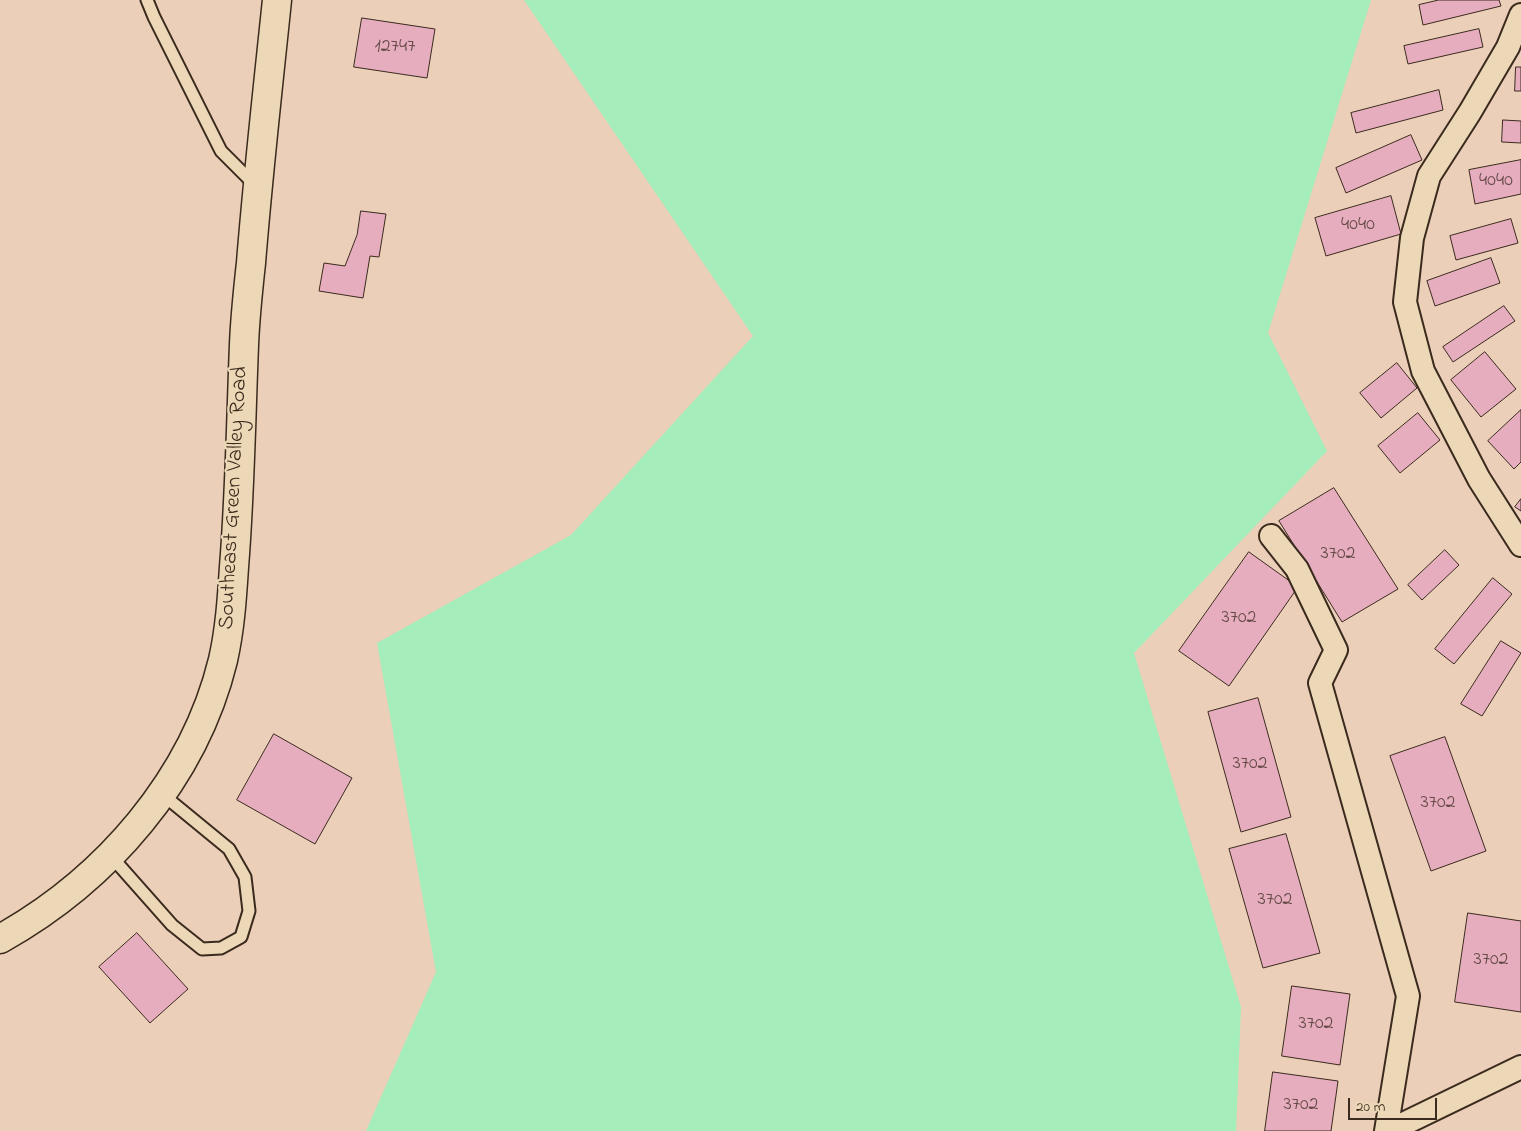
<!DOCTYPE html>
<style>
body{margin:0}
#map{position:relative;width:1521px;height:1131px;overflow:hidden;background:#ebcfb8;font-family:"Indie Flower",sans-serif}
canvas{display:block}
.scale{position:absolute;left:1348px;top:1098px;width:89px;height:22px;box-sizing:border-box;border:2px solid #3b2a1e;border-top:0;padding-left:6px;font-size:15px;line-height:18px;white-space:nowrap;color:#3b2a1e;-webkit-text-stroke:4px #ecd8b6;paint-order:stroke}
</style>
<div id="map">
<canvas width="1521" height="1131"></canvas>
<div class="scale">20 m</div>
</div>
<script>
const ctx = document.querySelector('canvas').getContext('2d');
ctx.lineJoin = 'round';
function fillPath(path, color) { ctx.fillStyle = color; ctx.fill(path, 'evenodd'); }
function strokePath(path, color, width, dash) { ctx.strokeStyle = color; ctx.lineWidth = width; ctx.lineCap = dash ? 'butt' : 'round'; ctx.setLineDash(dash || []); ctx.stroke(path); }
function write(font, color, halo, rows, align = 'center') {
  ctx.font = font + ' "Indie Flower",sans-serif'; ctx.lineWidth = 4.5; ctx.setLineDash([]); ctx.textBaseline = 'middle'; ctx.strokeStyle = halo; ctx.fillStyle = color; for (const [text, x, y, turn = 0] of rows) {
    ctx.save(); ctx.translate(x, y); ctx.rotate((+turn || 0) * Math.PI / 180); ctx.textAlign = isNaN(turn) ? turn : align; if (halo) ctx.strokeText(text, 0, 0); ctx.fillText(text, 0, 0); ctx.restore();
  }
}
fillPath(new Path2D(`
 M524,0H1371L1268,333L1327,451L1134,653L1241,1007L1236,1131H366L436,972L377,643L571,535L753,336Z`), '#a5edbb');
const building = new Path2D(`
 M1439,0H1499L1501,6L1423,25L1419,5Z
 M362,18L435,29L427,78L354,67Z
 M1479,29L1483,47L1408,64L1404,46Z
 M1516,67H1521V91H1515Z
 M1439,90L1443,110L1356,133L1351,113Z
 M1503,120L1521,121V143L1502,142Z
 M1411,135L1422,160L1346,193L1336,168Z
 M1521,160V194L1475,204L1469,170Z
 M1391,196L1401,234L1326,256L1315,218Z
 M361,211L386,214L379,257L370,256L363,298L319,291L324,263L345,266L357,235Z
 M1511,219L1518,243L1456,260L1450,236Z
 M1491,258L1500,283L1435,306L1427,281Z
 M1504,306L1515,321L1453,362L1443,347Z
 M1485,352L1516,389L1481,417L1451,380Z
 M1397,363L1417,388L1381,418L1360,393Z
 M1521,410V462L1514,469L1488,441Z
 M1418,413L1440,440L1400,473L1378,446Z
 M1334,488L1398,589L1342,622L1279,521Z
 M1521,499V511L1515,507Z
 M1445,550L1459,565L1422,600L1408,585Z
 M1249,552L1298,587L1229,686L1179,651Z
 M1493,578L1512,594L1454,664L1435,649Z
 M1501,641L1521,653L1482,716L1461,704Z
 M1258,698L1291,817L1241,832L1208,712Z
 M274,734L352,778L315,844L237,800Z
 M1445,737L1486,851L1431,871L1390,756Z
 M1286,834L1320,953L1263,968L1229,849Z
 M1468,913L1521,921V1012L1455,1002Z
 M137,933L188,989L150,1023L99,967Z
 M1292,986L1350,994L1340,1065L1282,1056Z
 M1273,1072L1338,1081L1331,1131H1265Z`);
fillPath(building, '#e6adbf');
strokePath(building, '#3b2a1e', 1);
const lane = new Path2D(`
 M147,0L154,17L221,151L256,186
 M110,855L172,925L202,949L221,948L241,937L249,911L245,877L229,849L162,794`);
const street = new Path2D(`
 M1521,15L1508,47L1470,112L1429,176L1412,238L1405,302L1423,371L1479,479L1521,545
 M1271,536L1297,569L1336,650L1320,683L1408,996L1386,1131
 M1389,1131L1521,1067`);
const secondary = new Path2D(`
 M0,939C106,880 194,779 223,660C230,629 232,598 234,567C240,493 241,419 244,345C245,318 248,290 251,263C258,175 268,87 277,0`);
strokePath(lane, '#3b2a1e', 15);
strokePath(street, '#3b2a1e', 26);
strokePath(secondary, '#3b2a1e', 31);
strokePath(lane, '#ecd8b6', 11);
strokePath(street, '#ecd8b6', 22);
strokePath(secondary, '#ecd8b6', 28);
write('20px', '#664b46', null, [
 ["12747",395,48],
 ["4040",1496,182],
 ["4040",1358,226],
 ["3702",1338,555],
 ["3702",1239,619],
 ["3702",1250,765],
 ["3702",1438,804],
 ["3702",1275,901],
 ["3702",1491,961],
 ["3702",1316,1025],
 ["3702",1301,1106]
]);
write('22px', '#3b2a1e', '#ecd8b6', [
 ["Southeast Green Valley Road",235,498,-87]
]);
</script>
